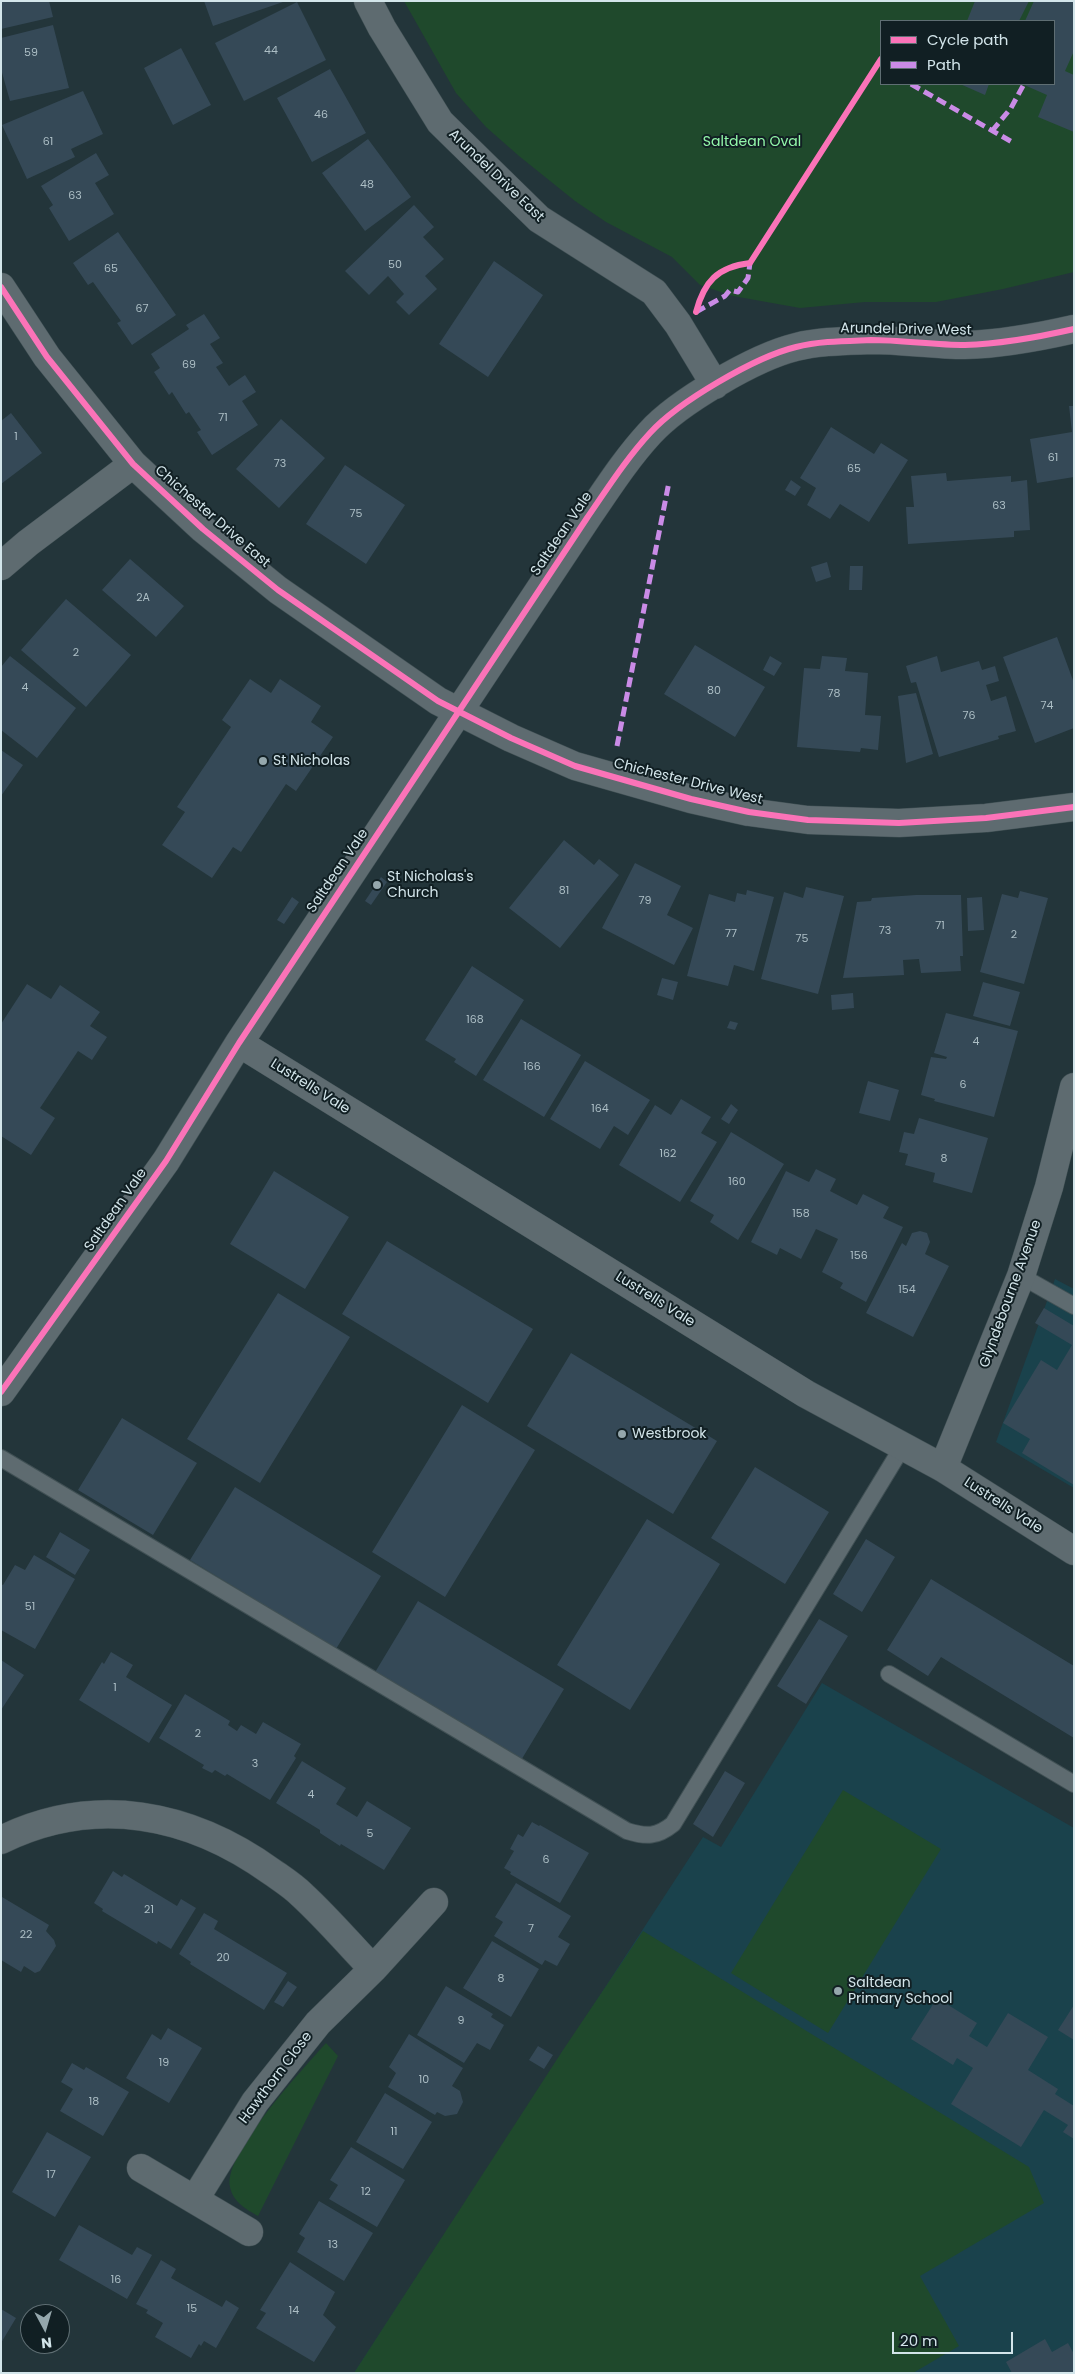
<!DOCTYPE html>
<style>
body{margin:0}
#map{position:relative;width:1075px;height:2374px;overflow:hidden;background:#23353a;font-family:Poppins,sans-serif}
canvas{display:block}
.frame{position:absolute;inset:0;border:2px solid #d3e5ea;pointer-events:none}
.legend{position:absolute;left:880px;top:20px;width:175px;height:65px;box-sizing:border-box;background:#111f23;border:1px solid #5f6e73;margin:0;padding:6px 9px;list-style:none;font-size:15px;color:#d3e5ea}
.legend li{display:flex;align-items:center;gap:10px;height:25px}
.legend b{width:25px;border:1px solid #5f6e73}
.north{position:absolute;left:20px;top:2304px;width:50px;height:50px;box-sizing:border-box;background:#111f23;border:1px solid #5f6e73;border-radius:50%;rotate:174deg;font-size:14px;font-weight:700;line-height:20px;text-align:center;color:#d3e5ea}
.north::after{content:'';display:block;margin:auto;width:18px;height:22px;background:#95a7ac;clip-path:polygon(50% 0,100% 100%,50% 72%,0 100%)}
.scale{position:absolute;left:892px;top:2332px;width:121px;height:22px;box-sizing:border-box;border:2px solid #d3e5ea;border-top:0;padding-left:6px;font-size:15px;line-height:18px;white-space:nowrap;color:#d3e5ea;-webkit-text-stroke:4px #111f23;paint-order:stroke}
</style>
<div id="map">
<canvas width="1075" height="2374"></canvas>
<div class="frame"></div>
<ul class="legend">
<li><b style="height:6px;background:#fb73b8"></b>Cycle path</li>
<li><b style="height:6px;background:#ca8be6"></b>Path</li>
</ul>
<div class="north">N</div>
<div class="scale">20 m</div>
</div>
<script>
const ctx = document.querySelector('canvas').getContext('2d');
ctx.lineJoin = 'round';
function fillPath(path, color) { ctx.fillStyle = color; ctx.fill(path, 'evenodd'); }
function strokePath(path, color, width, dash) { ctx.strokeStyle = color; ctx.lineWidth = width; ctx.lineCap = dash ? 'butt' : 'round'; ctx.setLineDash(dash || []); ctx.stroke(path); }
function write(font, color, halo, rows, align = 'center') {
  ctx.font = font + ' Poppins,sans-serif'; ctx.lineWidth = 4; ctx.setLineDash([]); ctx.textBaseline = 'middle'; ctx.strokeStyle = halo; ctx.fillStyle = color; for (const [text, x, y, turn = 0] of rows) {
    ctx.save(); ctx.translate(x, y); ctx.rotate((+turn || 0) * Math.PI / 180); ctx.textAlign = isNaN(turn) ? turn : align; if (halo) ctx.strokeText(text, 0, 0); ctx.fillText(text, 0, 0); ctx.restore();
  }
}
fillPath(new Path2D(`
 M1055,1279L1074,1289V1488L996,1442Z
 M822,1683L1074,1828V2373H354L703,1837L721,1847Z`), '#1a424c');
fillPath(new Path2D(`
 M404,1H1074V272L1003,289L936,302H865L800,308L733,296L700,285L672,257L606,222L575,201L519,156L486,127L456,93ZM881,21H1054V84H881Z
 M843,1790L941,1849L828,2033L731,1973Z
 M643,1931L1029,2167L1044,2203L920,2276L959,2346L913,2373H354L563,2050Z
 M326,2043L338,2056L258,2216C246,2209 233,2202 230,2187C223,2154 304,2068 326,2043Z`), '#1f492c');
fillPath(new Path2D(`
 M1,1H49L53,17L1,29Z
 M204,1H283V2L213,26Z
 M975,1H1029L1019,21H967Z
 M1034,1H1074V51L1065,71L1074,75V132L1038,117L1047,95L1022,84H1054V21H1025Z
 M297,2L326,60L244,101L215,43Z
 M53,25L69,88L10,101L1,69V38Z
 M181,48L211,105L173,125L144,68Z
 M330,69L366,133L312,162L277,98Z
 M960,84H989L985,95Z
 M83,91L103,134L71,149L75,157L27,179L2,125Z
 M368,139L411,197L365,231L322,173Z
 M96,153L109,175L95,183L114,214L69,241L49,208L53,205L41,186Z
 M414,205L434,227L423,237L444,259L425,276L437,289L409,315L396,302L404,294L388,276L369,295L345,271Z
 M118,232L176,315L132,345L117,323L121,321L93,282L88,285L73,263Z
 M494,261L543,295L488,377L439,344Z
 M204,314L220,338L210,344L223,363L216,367L229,386L245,375L256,392L242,401L258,425L212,455L197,432L201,430L189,412L186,414L172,392L169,395L154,372L160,368L151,354L189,329L186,325Z
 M1069,406H1074V477L1037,483L1030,439L1072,432Z
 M11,413L42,453L1,484V421Z
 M281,419L325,458L279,508L236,469Z
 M831,427L874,454L881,443L908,460L869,522L840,504L830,519L807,505L816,488L800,478Z
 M345,465L405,505L366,564L306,524Z
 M946,473L947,481L1011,476V482L1027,480L1030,530L1014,531V537L908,544L906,507H914L911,476Z
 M791,480L801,487L795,496L785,490Z
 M130,559L184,606L156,637L102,590Z
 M827,562L831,577L816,582L811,567Z
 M850,566H863L862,590H849Z
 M66,599L131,655L86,707L21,650Z
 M1057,637L1074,683V728L1035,743L1003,657Z
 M695,645L765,687L735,737L664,694Z
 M10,656L76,708L37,758L1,730V667Z
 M770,656L782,663L774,676L763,670Z
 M822,656L847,658L845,671L868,673L865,715L881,716L878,750L861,748L860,752L797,747L804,668L820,669Z
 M937,656L941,672L979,661L982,670L995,666L999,681L986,685L991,701L1006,696L1016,731L998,736L999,739L939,757L916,682L911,683L906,666Z
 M250,679L271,693L280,679L321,706L311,722L333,737L296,791L286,784L241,852L233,847L212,878L162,845L185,812L177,807L231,727L222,720Z
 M916,693L933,754L906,763L898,696Z
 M1,750L23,765L1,796Z
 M564,840L594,865L599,859L619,875L560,948L509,908Z
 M635,863L681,886L667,915L693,928L674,965L602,928Z
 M381,877L387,882L371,905L365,901Z
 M806,887L844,896L818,994L761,979L784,892L803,898Z
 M747,890L774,897L754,971L734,965L728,986L687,976L709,894L735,902L737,893L746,895Z
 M1020,891L1048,898L1024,984L980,972L1002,894L1018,898Z
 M916,895H961L963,956H960L961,971L921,973L919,959L903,960L904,975L843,978L857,902L871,901L872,898Z
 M292,897L299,902L284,924L277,920Z
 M982,897L984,930L968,931L967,898Z
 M472,966L524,1000L476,1076L454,1062L456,1059L425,1040Z
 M662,978L678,982L673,1000L657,995Z
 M983,982L1020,992L1010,1026L973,1016Z
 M27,984L51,999L60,985L100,1012L90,1026L107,1037L92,1060L78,1051L40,1108L55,1118L31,1155L1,1136V1024Z
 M853,993L854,1008L832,1010L831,995Z
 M946,1013L1018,1031L994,1117L934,1101L935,1099L921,1095L931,1057L946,1059L947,1057L934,1053Z
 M521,1019L581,1055L544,1117L483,1080Z
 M730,1021L738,1023L735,1030L727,1028Z
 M585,1061L650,1100L628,1135L614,1126L600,1149L550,1119Z
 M868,1081L899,1090L890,1121L859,1113Z
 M681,1099L711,1117L701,1133L717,1142L680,1202L619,1165L655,1105L671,1115Z
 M731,1104L738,1110L729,1124L721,1119Z
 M919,1118L988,1138L972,1193L933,1182L935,1173L905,1165L908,1154L899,1152L904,1132L914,1134Z
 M731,1132L784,1164L738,1240L710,1222L714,1215L690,1201Z
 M816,1169L836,1179L830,1191L857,1205L863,1194L889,1207L883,1218L903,1227L866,1302L840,1288L843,1283L822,1272L838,1239L816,1229L801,1259L780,1248L777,1255L751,1242L786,1171L809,1182Z
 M274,1171L349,1217L305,1289L230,1244Z
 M920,1231L927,1233L930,1242L925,1254L949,1266L913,1337L866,1313L902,1243L906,1246L912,1233Z
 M387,1241L533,1329L488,1403L342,1314Z
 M278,1293L350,1337L260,1483L187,1439Z
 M1044,1308L1074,1326V1485L1022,1453L1030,1439L1003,1423L1041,1360L1057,1370L1072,1345L1035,1323Z
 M571,1353L717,1441L673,1514L527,1426Z
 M462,1405L535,1450L445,1597L372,1552Z
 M122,1418L197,1463L153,1535L78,1490Z
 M755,1467L829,1512L785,1584L711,1538Z
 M235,1487L381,1576L336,1649L190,1560Z
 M647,1519L720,1564L630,1710L557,1665Z
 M60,1532L90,1550L75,1575L46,1557Z
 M866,1539L895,1557L862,1612L833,1594Z
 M34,1555L75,1579L35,1649L1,1630V1584L3,1585L15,1565L25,1570Z
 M931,1579L1074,1666V1738L941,1657L928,1676L887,1650Z
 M418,1601L564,1689L520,1762L374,1674Z
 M819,1619L848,1636L806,1704L777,1686Z
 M111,1652L133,1665L126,1677L172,1705L149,1743L79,1700L102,1662L104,1664Z
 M1,1660L24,1675L1,1710Z
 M185,1694L230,1721L228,1725L237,1731L241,1725L256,1734L263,1722L301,1744L294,1756L296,1758L270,1800L227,1774L225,1776L215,1770L212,1773L202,1768L204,1765L159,1738Z
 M302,1761L346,1788L336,1804L357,1817L367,1801L411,1828L384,1870L341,1844L340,1846L320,1833V1830L276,1803Z
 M725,1771L745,1783L713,1837L693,1824Z
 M532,1822L539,1826L540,1825L589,1853L560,1903L510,1874L511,1872L504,1868L514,1851L510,1849L518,1834L523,1837Z
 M113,1871L122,1877L124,1874L177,1906L181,1899L196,1908L171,1949L158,1941L157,1944L102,1911L103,1909L94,1903Z
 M516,1883L571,1916L558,1937L570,1944L557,1966L545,1960L542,1965L494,1936L503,1922L495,1917Z
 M2,1897L49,1925L46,1931L54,1940L56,1946L40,1971L35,1973L24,1966L21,1972L1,1960Z
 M204,1913L218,1921L214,1929L287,1973L264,2010L190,1964L191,1962L179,1954Z
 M492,1941L539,1969L511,2017L463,1988Z
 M288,1981L297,1987L283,2007L274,2002Z
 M446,1986L493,2014L491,2017L504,2025L490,2050L477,2043L464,2063L417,2035Z
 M937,1998L977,2023L969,2036L987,2047L1008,2013L1048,2037L1028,2070L1058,2089L1055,2094L1074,2106V2139L1063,2132L1068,2125L1044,2110L1021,2147L951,2104L973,2068L957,2058L953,2065L911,2039Z
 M1074,2005V2040L1058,2030Z
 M168,2028L202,2048L169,2103L126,2078L152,2034L161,2040Z
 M409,2034L463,2068L452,2086L460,2091L463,2102L457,2114L445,2116L437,2112L435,2115L388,2087L396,2073L389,2067Z
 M538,2046L553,2055L544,2069L529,2060Z
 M72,2063L84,2070L86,2067L129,2092L103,2136L60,2111L73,2089L61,2082Z
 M385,2093L432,2122L403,2169L356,2142Z
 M47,2132L91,2157L55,2217L12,2192Z
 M351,2147L405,2180L377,2227L329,2199L338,2185L330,2180Z
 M319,2201L373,2233L344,2281L297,2252L305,2238L299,2234Z
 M79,2225L132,2255L137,2247L152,2255L127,2299L59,2260Z
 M161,2260L176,2269L171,2278L222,2307L226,2300L239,2308L216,2348L204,2341L201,2346L199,2344L191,2358L155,2337L163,2323L146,2313L148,2310L136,2304Z
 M290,2262L335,2292L323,2315L336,2327L314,2362L256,2328L266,2313L260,2310Z
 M1,2309L16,2318L1,2343Z
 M1045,2339L1052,2352L1068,2343L1074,2354V2373H1012L1006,2362Z`), '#354957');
const service = new Path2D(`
 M1021,1276L1074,1306
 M1,1458L627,1831C646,1837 657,1837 673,1824L903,1446
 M889,1674L1074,1784`);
const minor = new Path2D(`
 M368,1L382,28L440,122L539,219L654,292L678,324L715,385
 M1,287L47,357L133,464L203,529L278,590L438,701L511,738L575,766L691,799L749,812L808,820L899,823L986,818L1074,807
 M1,566L28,543L133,464
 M239,1043L806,1394L943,1468L1074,1551
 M1,1392L166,1161L239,1043L587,518C607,489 626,459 650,433C678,402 755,357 796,347C820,341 846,341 871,340C902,340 934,345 965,345C1001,344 1039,337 1074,329
 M943,1468L1021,1276L1049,1187L1074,1087
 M1,1840C95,1794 190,1813 272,1872C282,1879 293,1886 302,1895C327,1918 349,1944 373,1969
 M141,2168L249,2232
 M195,2199L255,2102L318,2023L373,1969L434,1902`);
strokePath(service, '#405054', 18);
strokePath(minor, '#405054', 29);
strokePath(service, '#5e6b70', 16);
strokePath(minor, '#5e6b70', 28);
strokePath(new Path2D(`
 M911,84L1012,142
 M992,131L1011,108L1024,84
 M696,312L725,296L730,290L738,292L748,278L750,263
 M617,746L669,482`), '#ca8be6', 5, [10, 5]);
strokePath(new Path2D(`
 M1,287L47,357L133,464L203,529L278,590L438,701L511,738L575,766L691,799L749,812L808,820L899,823L986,818L1074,807
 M696,312C704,282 717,267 750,263L881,59
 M1,1392L166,1161L239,1043L587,518C607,489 626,459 650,433C678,402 755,357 796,347C820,341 846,341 871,340C902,340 934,345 965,345C1001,344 1039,337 1074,329`), '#fb73b8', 6);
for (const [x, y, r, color] of [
 [263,761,5,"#95a7ac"],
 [377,885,5,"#95a7ac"],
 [622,1434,5,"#95a7ac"],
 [838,1991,5,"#95a7ac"]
]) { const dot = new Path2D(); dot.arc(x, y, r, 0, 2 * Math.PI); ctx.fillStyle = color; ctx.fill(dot); strokePath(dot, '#111f23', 2); }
write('11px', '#acbec5', null, [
 ["44",271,51],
 ["59",31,53],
 ["46",321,115],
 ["61",48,142],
 ["48",367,185],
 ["63",75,196],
 ["50",395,265],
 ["65",111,269],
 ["67",142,309],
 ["69",189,365],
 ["71",223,418],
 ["1",16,437],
 ["61",1053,458],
 ["73",280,464],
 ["65",854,469],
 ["63",999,506],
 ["75",356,514],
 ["2A",143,598],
 ["2",76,653],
 ["4",25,688],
 ["80",714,691],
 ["78",834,694],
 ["74",1047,706],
 ["76",969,716],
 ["81",564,891],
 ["79",645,901],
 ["71",940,926],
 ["73",885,931],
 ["77",731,934],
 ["2",1014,935],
 ["75",802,939],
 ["168",475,1020],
 ["4",976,1042],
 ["166",532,1067],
 ["6",963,1085],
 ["164",600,1109],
 ["162",668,1154],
 ["8",944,1159],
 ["160",737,1182],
 ["158",801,1214],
 ["156",859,1256],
 ["154",907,1290],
 ["51",30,1607],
 ["1",115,1688],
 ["2",198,1734],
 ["3",255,1764],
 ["4",311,1795],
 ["5",370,1834],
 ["6",546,1860],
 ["21",149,1910],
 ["7",531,1929],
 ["22",26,1935],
 ["20",223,1958],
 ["8",501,1979],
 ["9",461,2021],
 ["19",164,2063],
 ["10",424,2080],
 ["18",94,2102],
 ["11",394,2132],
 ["17",51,2175],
 ["12",366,2192],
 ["13",333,2245],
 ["16",116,2280],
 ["15",192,2309],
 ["14",294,2311]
]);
write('14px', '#93f8aa', '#111f23', [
 ["Saltdean Oval",752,142]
]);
write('14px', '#d3e5ea', '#111f23', [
 ["Arundel Drive East",496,176,44],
 ["Arundel Drive West",906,330,1],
 ["Chichester Drive East",212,517,41],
 ["Saltdean Vale",562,534,-56],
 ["Chichester Drive West",688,782,14],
 ["Saltdean Vale",338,871,-56],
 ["Lustrells Vale",310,1087,32],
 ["Saltdean Vale",116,1210,-55],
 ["Glyndebourne Avenue",1011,1294,-70],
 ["Lustrells Vale",655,1300,32],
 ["Lustrells Vale",1003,1506,33],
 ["Hawthorn Close",276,2078,-53]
]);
write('14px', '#d3e5ea', '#111f23', [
 ["St Nicholas",273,761],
 ["St Nicholas's",387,877],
 ["Church",387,893],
 ["Westbrook",632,1434],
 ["Saltdean",848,1983],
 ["Primary School",848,1999]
], 'left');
</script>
